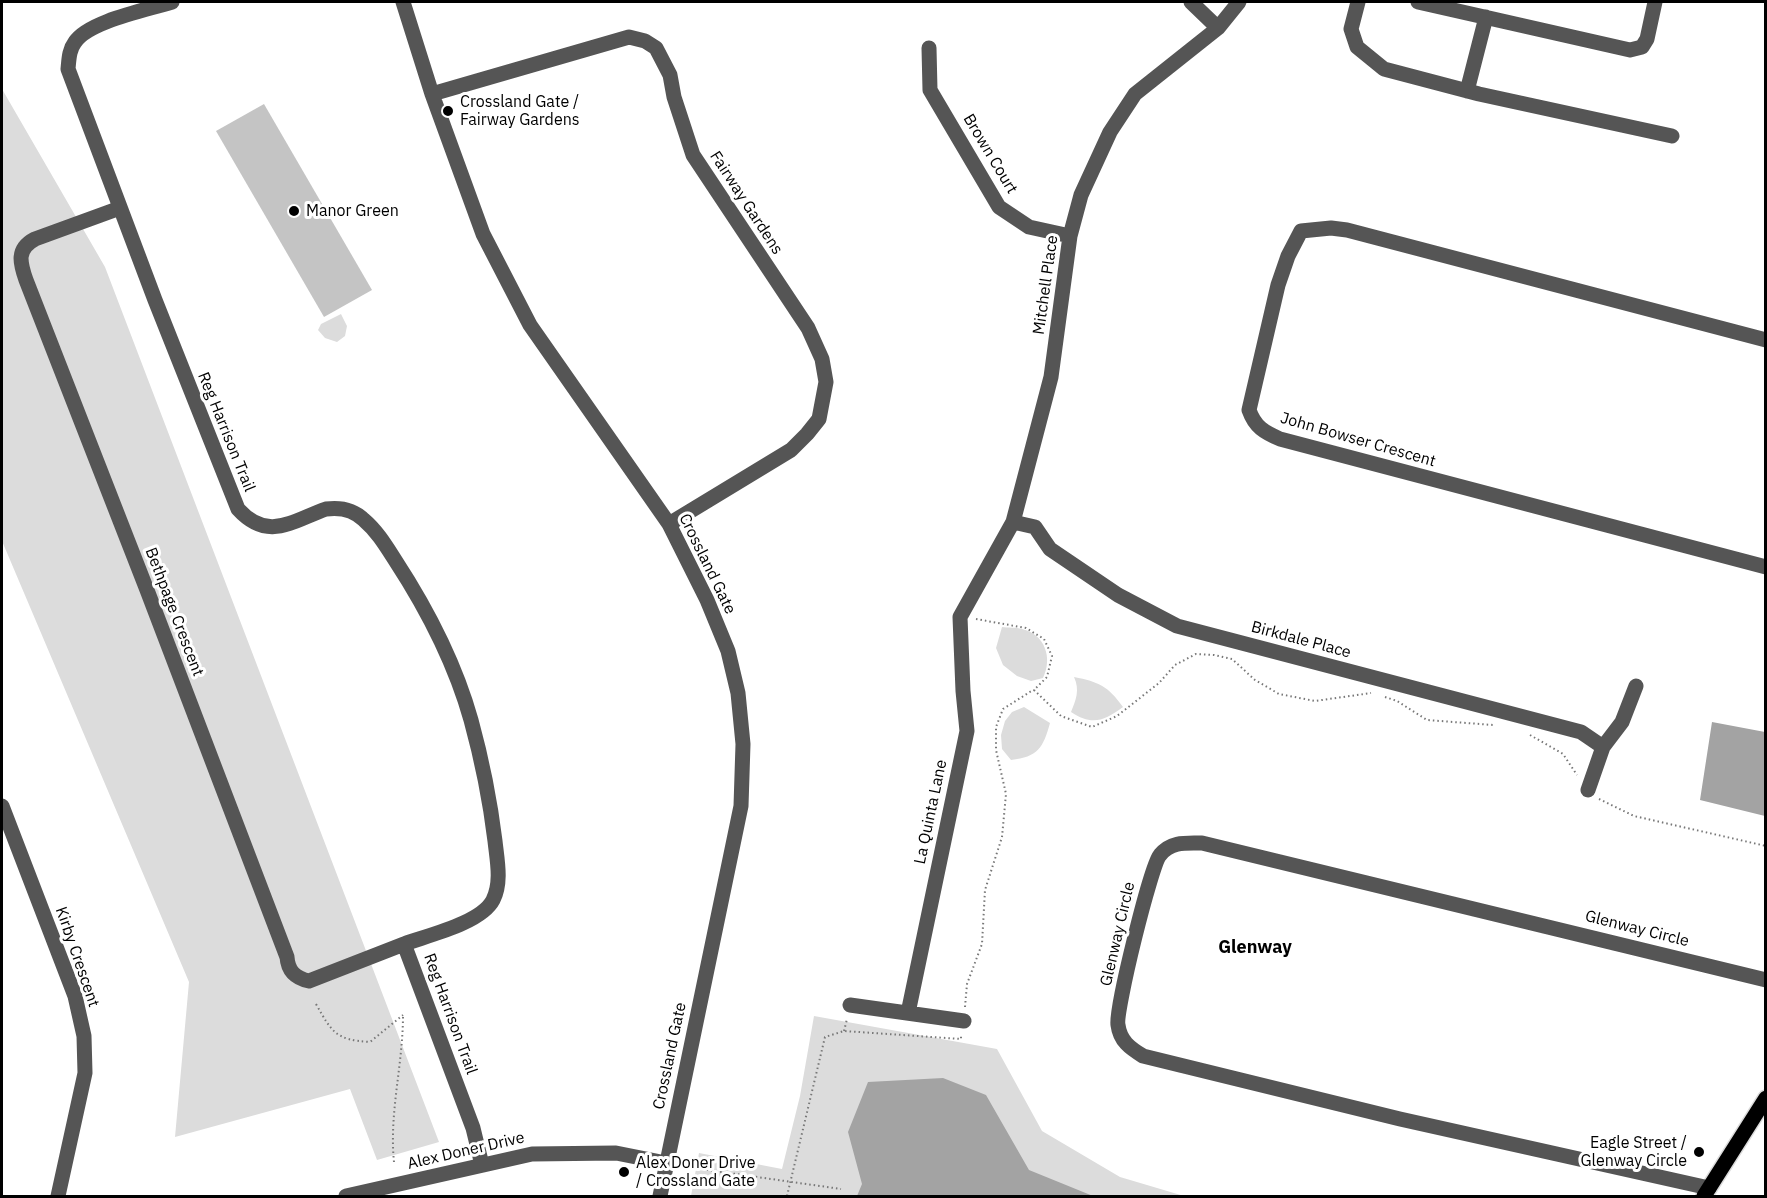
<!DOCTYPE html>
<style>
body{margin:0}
#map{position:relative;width:1767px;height:1198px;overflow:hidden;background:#fff;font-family:"IBM Plex Sans",sans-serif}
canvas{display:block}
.frame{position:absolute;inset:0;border:3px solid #000;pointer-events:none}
</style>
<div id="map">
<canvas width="1767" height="1198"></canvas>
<div class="frame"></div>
</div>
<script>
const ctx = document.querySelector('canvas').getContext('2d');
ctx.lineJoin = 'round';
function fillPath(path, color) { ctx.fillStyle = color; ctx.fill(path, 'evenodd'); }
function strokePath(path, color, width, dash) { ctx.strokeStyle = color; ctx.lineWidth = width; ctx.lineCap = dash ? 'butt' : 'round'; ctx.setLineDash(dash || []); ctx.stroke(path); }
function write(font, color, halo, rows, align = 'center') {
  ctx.font = font + ' "IBM Plex Sans",sans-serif'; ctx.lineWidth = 6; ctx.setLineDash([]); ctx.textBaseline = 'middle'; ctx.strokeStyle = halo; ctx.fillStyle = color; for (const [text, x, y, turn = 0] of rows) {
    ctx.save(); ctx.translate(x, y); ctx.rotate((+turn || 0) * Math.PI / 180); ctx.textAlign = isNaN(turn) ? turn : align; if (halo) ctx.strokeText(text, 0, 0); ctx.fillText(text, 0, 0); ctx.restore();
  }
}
fillPath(new Path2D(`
 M2,89L105,267L439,1142L377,1160L350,1089L175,1137L189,982L2,541Z
 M341,314L347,326L345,336L337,342L325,338L318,330L321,324Z
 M1002,627C1008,628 1016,627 1022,629C1045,634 1053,658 1043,678L1031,681L1017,676L1003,665L996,648Z
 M1074,677C1099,682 1108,686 1123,707C1104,721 1092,726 1071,712C1076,700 1080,690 1074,677Z
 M1024,707L1050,723C1043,748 1038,757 1011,760L1002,749L1001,735L1005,721L1012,712Z
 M814,1016L997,1049L1042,1131L1120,1177L1184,1196H691L699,1153L782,1169L800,1096Z`), '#dcdcdc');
fillPath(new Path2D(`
 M1712,722L1765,732V816L1700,800Z
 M943,1078L986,1095L1029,1170L1093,1196H857L862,1184L848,1132L868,1082Z`), '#a3a3a3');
fillPath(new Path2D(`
 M264,104L372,290L324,317L216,131Z`), '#c4c4c4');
const major = new Path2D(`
 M1704,1196L1766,1098`);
strokePath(major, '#dbdbdb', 18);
strokePath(new Path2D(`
 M976,619L1026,628L1044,639L1052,656L1047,677L1034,690L1061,716L1092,727L1117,716L1159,683L1175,665L1196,654L1214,655L1232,659L1255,680L1279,694L1315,701L1371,693
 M1385,697L1397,701L1427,720L1493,725
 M1530,735L1563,754L1577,775
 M1599,799L1634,816L1766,846
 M316,1004C332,1032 335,1040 370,1042L403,1015
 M965,1007L967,984L982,944L985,890L1002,837L1006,794L996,750V727L1003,709L1033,690
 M844,1031L847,1019
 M394,1162C389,1113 403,1065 403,1015
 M680,1166L841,1189
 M787,1196L825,1037L844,1031L961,1039V1036`), '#777', 2, [1.5, 3]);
strokePath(new Path2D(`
 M172,2C147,10 89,21 75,42C69,50 69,59 68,69L155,300L238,509C268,542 292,521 326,509C341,507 354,510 364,520C377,531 386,546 395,560C427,609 455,663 471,720C482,760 490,800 495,841C497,860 502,882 493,900C481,923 429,935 404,944L473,1128L482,1165
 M403,2L432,94L483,234L530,325L669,524L707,600L728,651L738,693L743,744L741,806L660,1196
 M1191,2L1218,28
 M1358,2L1351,29L1357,47L1384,69L1479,94L1672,136
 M1418,2L1630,50L1642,47L1647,39L1655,2
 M929,48L930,90L999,207L1029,227L1070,236
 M1467,91L1486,17
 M432,94L629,37L645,41L656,48L670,75L674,97L693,155L808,328L822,359L826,382L819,419L807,434L791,450L669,524
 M120,208L35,239C16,249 20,263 26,280L147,590L287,957C288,971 295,978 309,981L404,944
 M1766,340L1347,230L1331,228L1301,231L1288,256L1278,285L1249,410C1255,427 1264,432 1280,439L1766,567
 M1013,522L1035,527L1050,549L1118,595L1177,626L1581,732L1603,747
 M1588,790L1603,747L1622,722L1636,686
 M2,806L75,996L84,1036L85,1073L58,1196
 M850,1005L964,1021
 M908,1013L967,731L963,691L960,617L1013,522L1051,377L1070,236L1081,195L1110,132L1135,94L1218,28L1239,2
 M1709,1188L1400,1119L1143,1056C1130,1048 1120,1041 1118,1025C1115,1011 1151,865 1160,855C1171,841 1187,843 1202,843L1766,980
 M346,1196L532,1154L616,1153L666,1163`), '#555', 15);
strokePath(major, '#000', 15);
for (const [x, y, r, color] of [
 [448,111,6,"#000"],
 [294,211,6,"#000"],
 [1699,1152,6,"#000"],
 [624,1172,6,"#000"]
]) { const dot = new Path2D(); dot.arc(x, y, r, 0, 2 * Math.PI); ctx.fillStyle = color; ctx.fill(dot); strokePath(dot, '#fff', 2); }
write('16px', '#000', '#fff', [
 ["Crossland Gate /",460,102],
 ["Fairway Gardens",460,120],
 ["Manor Green",306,211],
 ["Eagle Street /",1687,1143,"right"],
 ["Glenway Circle",1687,1161,"right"],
 ["Alex Doner Drive",636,1163],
 ["/ Crossland Gate",636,1181]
], 'left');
write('16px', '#000', '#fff', [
 ["Brown Court",990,154,59],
 ["Fairway Gardens",746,203,57],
 ["Mitchell Place",1046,285,-82],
 ["Reg Harrison Trail",226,432,68],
 ["John Bowser Crescent",1358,440,16],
 ["Crossland Gate",707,564,64],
 ["Bethpage Crescent",174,612,69],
 ["Birkdale Place",1301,640,15],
 ["La Quinta Lane",931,812,-78],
 ["Glenway Circle",1637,929,14],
 ["Glenway Circle",1118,934,-77],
 ["Kirby Crescent",77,957,71],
 ["Reg Harrison Trail",450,1014,70],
 ["Crossland Gate",670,1056,-78],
 ["Alex Doner Drive",466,1151,-13]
]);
write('bold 18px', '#000', '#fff', [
 ["Glenway",1255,948]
]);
</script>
